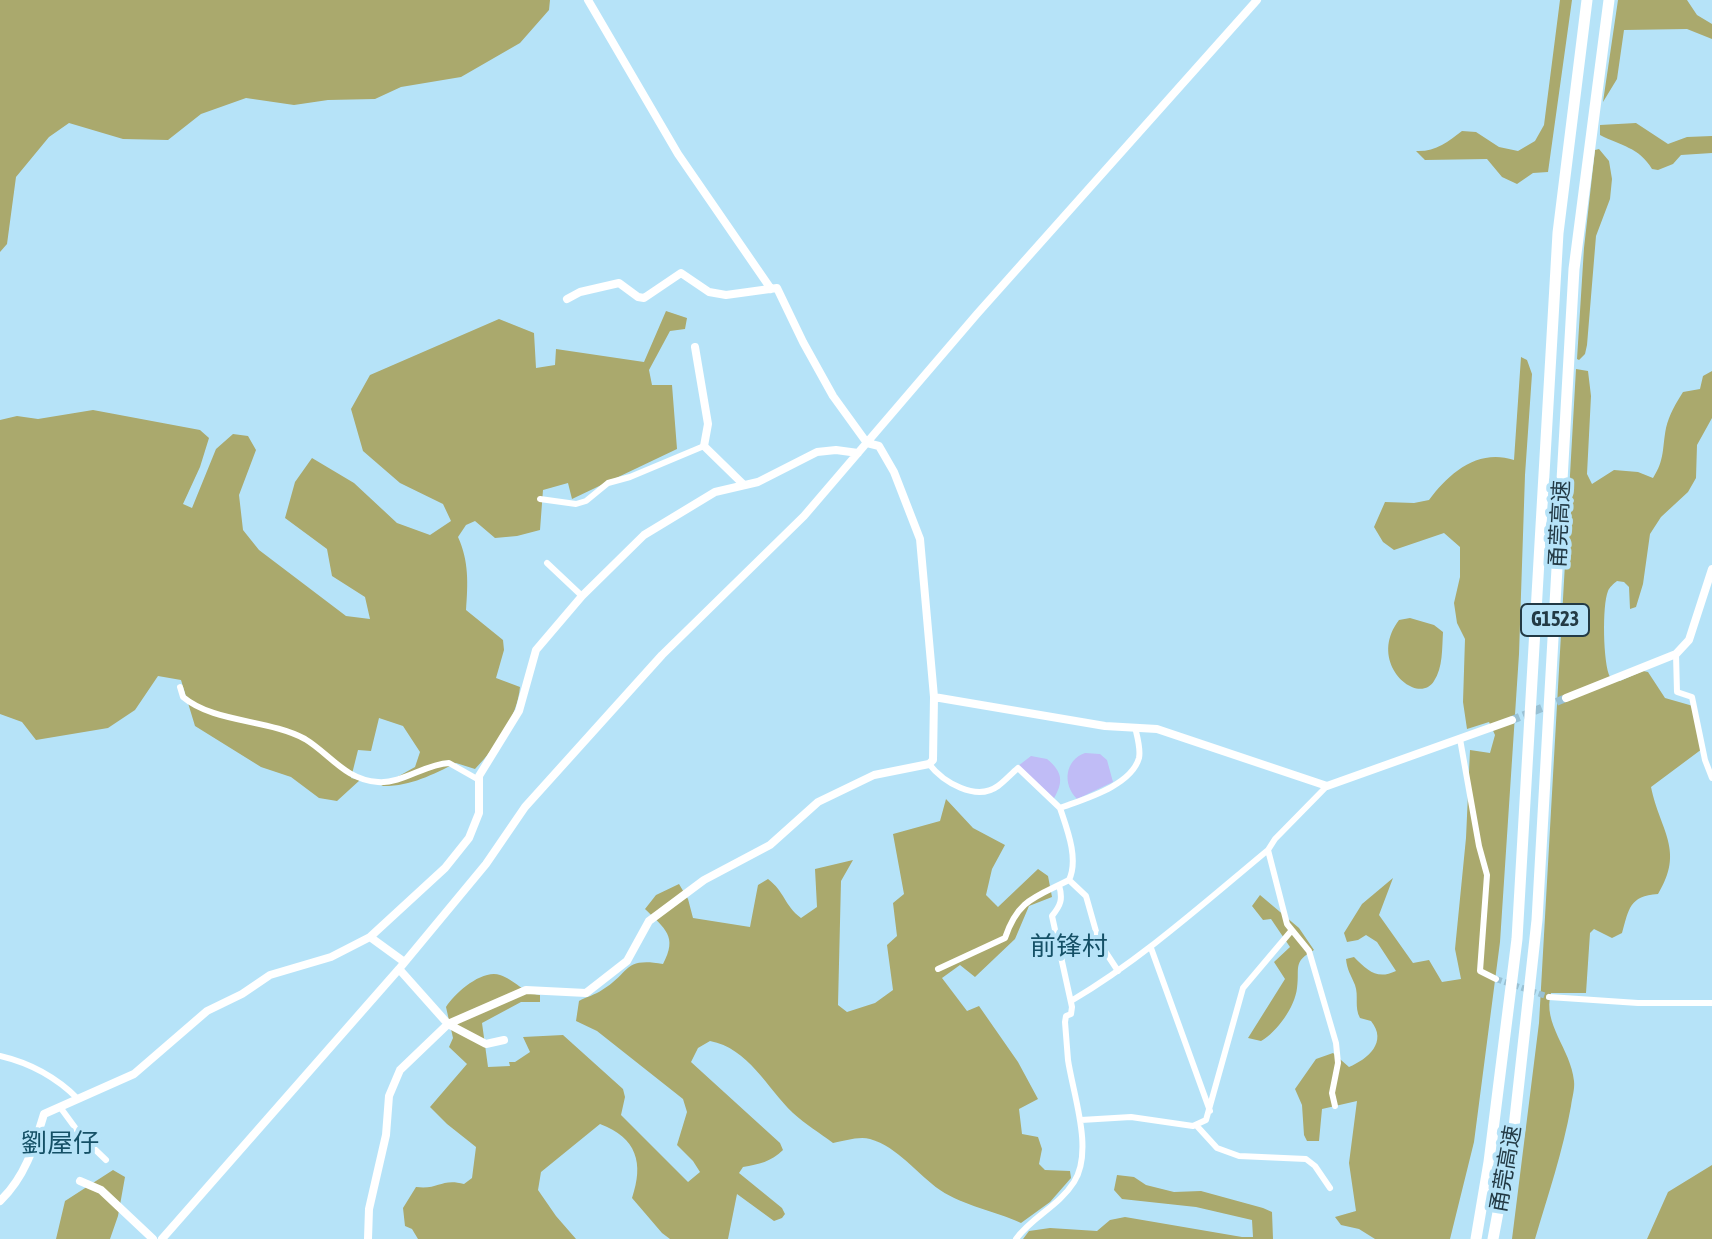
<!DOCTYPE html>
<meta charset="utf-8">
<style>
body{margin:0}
canvas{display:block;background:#b6e3f8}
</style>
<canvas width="1712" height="1239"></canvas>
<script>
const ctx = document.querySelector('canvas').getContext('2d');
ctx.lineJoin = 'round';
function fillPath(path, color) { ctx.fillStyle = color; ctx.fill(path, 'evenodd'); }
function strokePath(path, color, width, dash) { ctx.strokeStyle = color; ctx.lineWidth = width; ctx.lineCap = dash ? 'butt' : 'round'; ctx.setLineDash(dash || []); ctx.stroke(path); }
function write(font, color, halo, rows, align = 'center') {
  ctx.font = font + ' "Asap Condensed","Noto Sans SC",sans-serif'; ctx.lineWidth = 8; ctx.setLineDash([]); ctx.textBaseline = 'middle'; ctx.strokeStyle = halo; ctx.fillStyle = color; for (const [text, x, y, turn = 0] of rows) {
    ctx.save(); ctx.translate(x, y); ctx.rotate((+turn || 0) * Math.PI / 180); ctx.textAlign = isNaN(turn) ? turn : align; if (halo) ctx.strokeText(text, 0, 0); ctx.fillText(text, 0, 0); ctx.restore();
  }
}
fillPath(new Path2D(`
 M0,0H550L549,10L520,43L461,77L401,87L375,99L328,100L294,105L246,98L201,114L168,140L123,139L69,123L49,137L16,177L7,244L0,252Z
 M1560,0H1572L1548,172L1533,173L1517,184L1502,177L1487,159L1425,160L1416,151C1435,152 1448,142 1462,131L1476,132L1499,147L1518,151L1535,141L1544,125Z
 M1618,0H1687L1697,15L1712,24V39L1687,29L1624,30L1617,79L1603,102Z
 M1636,123L1668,144L1687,137L1712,136V153L1681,155L1673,164L1658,170L1652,169C1639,147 1621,146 1600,135V125Z
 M1599,149L1609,161L1612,179L1610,199L1596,236L1587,345L1585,354L1579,360L1577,359L1584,248L1595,150Z
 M666,311L687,318L685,329L670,331L649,370L652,385H672L677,449L572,499L568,483L543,490L540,530L517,536L495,538L475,521L466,525L458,537C469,561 468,584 466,610L503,640L504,650L496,678L520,687C517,718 496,747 475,769L456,763C432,775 409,787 381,786L415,767L420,752L403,726L379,718L371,751L358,750L351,778L360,780L337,801L319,798L291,777L261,767L195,726L181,680L158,676L135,710L108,728L36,740L22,722L0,714V420L17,416L38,419L93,410L200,430L209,438L200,467L183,504L192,508L216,449L233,434L248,436L256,450L239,495L243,530L259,550L346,616L370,619L365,597L332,576L327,549L285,518L295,482L312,458L354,483L397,523L430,535L451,521L443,504L400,483L363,451L351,409L370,375L499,319L534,333L536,368L555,365L556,349L644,362Z
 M1521,357L1527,360L1532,374L1525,475L1519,654L1500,942L1474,1142L1450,1239H1375L1359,1229L1341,1225L1335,1217L1356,1211L1349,1163L1357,1101L1322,1109L1319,1141H1307L1304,1135L1302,1105L1295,1089L1316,1059L1333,1053L1349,1067C1368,1059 1388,1042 1371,1021L1360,1018C1354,1007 1359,996 1355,985C1351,975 1347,970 1346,959L1354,957C1368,971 1377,980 1396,971L1377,942L1366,935L1358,940L1347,942L1344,933L1362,904L1393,878L1379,915L1413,963L1429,960L1442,982L1461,979L1455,949L1466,838L1470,750L1490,753L1495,735L1489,722L1467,729L1463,702L1465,639L1457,623L1454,603L1460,577V547L1444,533L1394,550L1383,542L1374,527L1385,502L1414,503L1429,500C1449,473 1478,448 1514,460Z
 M1576,369L1588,371L1591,396L1587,474L1592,484L1614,470L1638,472L1653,478C1665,459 1662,449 1666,428C1669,415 1676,403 1683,392L1700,389L1703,376L1712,371V418L1697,445L1696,478L1688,492L1661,517L1650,534L1643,584L1636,607L1630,609L1629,587L1624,582L1617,581C1614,583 1609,588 1608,591C1602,605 1603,664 1610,677L1620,681L1643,671L1648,672L1665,698L1693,706L1702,749L1651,787C1660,831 1685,850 1658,894C1629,896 1629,909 1622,933L1612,938L1594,929L1590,933L1586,993H1551C1542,1024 1571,1049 1574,1081C1575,1089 1572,1098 1571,1106C1563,1151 1548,1195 1535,1239H1512L1539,1023Z
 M1410,618L1434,625L1443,632C1442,648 1443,668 1434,681C1418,707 1366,663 1399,620Z
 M946,799L973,828L1005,845L992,869L986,895L998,907L1038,869L1048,876L1052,897L1029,906L1015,939L975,977L960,965L942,978L967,1011L979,1006L1018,1062L1038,1099L1019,1109L1022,1134L1038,1137L1042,1149L1039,1164L1045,1170L1070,1171L1071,1178L1050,1202L1021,1223C995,1211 964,1206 940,1190C917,1174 898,1147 870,1139C859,1136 844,1141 833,1143C820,1133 805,1124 793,1113C767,1088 748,1048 710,1041L698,1048L691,1062L780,1143L783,1150C771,1162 759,1164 743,1167L739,1173L782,1208L785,1214L782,1218L774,1221L737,1194L728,1239H670L662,1233L632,1198C644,1163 637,1138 600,1124L541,1172L538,1190L556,1216L576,1239H418L412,1229L405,1226L403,1208L416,1187C439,1190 441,1178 464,1184L472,1178L476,1147L447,1124L430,1107L467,1064L449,1047L453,1038L446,1007C455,993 482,969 500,975C515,980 523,993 540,995V1002H521L482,1023L488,1067L510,1066L509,1062H515L530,1052L523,1037L563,1035L623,1089L625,1097L621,1115L688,1182L700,1172L693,1161L677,1145L687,1112L683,1099L597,1031L576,1021L579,1001C586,997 595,995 602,990C631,973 622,957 663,964C678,936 665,929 645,909L656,895L679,884L688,899L693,918L750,927L758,885L768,879C785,892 784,905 801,918L817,907L815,869L853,860L841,881L838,1005L847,1012L875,1003L893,990L887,945L897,936L893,903L904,894L893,834L940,821Z
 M1260,895L1299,928L1314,950C1292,962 1300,968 1297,988C1295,1007 1277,1032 1261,1041L1248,1038L1285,979L1274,962L1290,947L1271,919L1263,920L1252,906Z
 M1712,1165V1239H1647L1668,1192Z
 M113,1170L125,1177L118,1216L110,1239H56L65,1201Z
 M1117,1175L1134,1177L1146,1185L1174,1192L1201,1191L1263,1208L1272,1212L1273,1239H1023L1029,1231L1050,1228L1097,1231L1110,1220L1125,1217L1242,1237H1253L1252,1220L1196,1207L1122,1199L1114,1190Z`), '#aaa96d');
fillPath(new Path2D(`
 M1085,753L1100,754L1107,760L1113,782L1077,799C1062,784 1065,760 1085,753Z
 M1031,756L1047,759C1064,773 1063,783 1053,800L1018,766Z`), '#c0bcf6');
strokePath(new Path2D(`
 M1496,979L1549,997`), '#99c1d4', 6, [6, 3]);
strokePath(new Path2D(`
 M1512,720L1566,698`), '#99c1d4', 8, [8, 4]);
strokePath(new Path2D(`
 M540,499L576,504L586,501L608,483L630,477L704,446
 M547,563L582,596
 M1676,654L1677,692L1692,697L1705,760L1712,778
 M180,687L183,697C214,723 268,719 305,739C330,754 345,780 378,782C402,784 425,764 449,763L479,780
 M1460,739L1479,846L1487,875L1480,971L1496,979
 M929,764C943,782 976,802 998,786C1005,781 1011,774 1018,768L1060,808C1084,799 1131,786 1139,758C1141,749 1137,736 1135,727
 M1327,786L1275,839L1268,850L1287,924L1309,951L1336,1043L1338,1063L1332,1093L1335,1106
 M1069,880L1086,896L1099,942L1118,971
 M1151,948L1210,1111
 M938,969L1005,938C1018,899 1036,897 1069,880C1079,859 1067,829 1060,808
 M1549,997L1638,1003H1712
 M1071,1001C1142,959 1204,903 1268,850
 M0,1056C30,1063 56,1077 78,1099
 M60,1107L82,1137L106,1160
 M1081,1120L1131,1117L1193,1126L1206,1120L1243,988L1292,930
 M1196,1125L1217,1148L1239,1156L1306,1159L1315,1166L1330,1188
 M1016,1239C1032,1217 1059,1206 1074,1182C1094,1151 1073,1094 1068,1060C1067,1047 1066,1034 1065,1022L1066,1016L1071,1014L1072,1007L1052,916C1061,905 1063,899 1059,885`), '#fff', 6);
strokePath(new Path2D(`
 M588,0L678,154L771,289
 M695,347L708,424L704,446L744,485
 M934,697L1105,726L1157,729L1327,786L1512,720
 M1566,698L1676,654L1689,640L1712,569
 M370,937L403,961
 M399,969L448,1024L486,1044L504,1040
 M80,1181L101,1190L153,1239
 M0,1201C25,1177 34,1147 44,1114L134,1074L207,1011L242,994L270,975L331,957L370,937L445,868L469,838L479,813V776L519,711L536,650L582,596L644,535L715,492L758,482L817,452L836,450L858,453
 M162,1239L399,969L486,864L525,807L662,655L804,516L977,314L1257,0
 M368,1239L369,1209L386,1135L389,1096L400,1070L448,1024L526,990L586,993L627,961L649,921L704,880L770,845L818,802L874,775L929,764L933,760L934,697L920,539L894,472L879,446L867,443L833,396L803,342L777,288L726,295L709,292L681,273L644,298L638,297L619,283L580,292L567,299`), '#fff', 8);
strokePath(new Path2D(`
 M1476,1239L1489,1162L1517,939L1558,233L1587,0
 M1493,1239L1514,1127L1537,920L1574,269L1609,0`), '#fff', 11);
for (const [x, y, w] of [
 [1555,620,68]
]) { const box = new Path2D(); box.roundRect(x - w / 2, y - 16, w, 32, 6); ctx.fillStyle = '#b6e3f8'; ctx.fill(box); strokePath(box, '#233a45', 2); }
write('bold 20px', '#233a45', null, [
 ["G1523",1555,620]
]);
write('22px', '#233a45', '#b6e3f8', [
 ["甬莞高速",1560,524,-87],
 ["甬莞高速",1506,1169,-80]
]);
write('26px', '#145066', '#b6e3f8', [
 ["前锋村",1069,947],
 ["劉屋仔",60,1144]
]);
</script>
